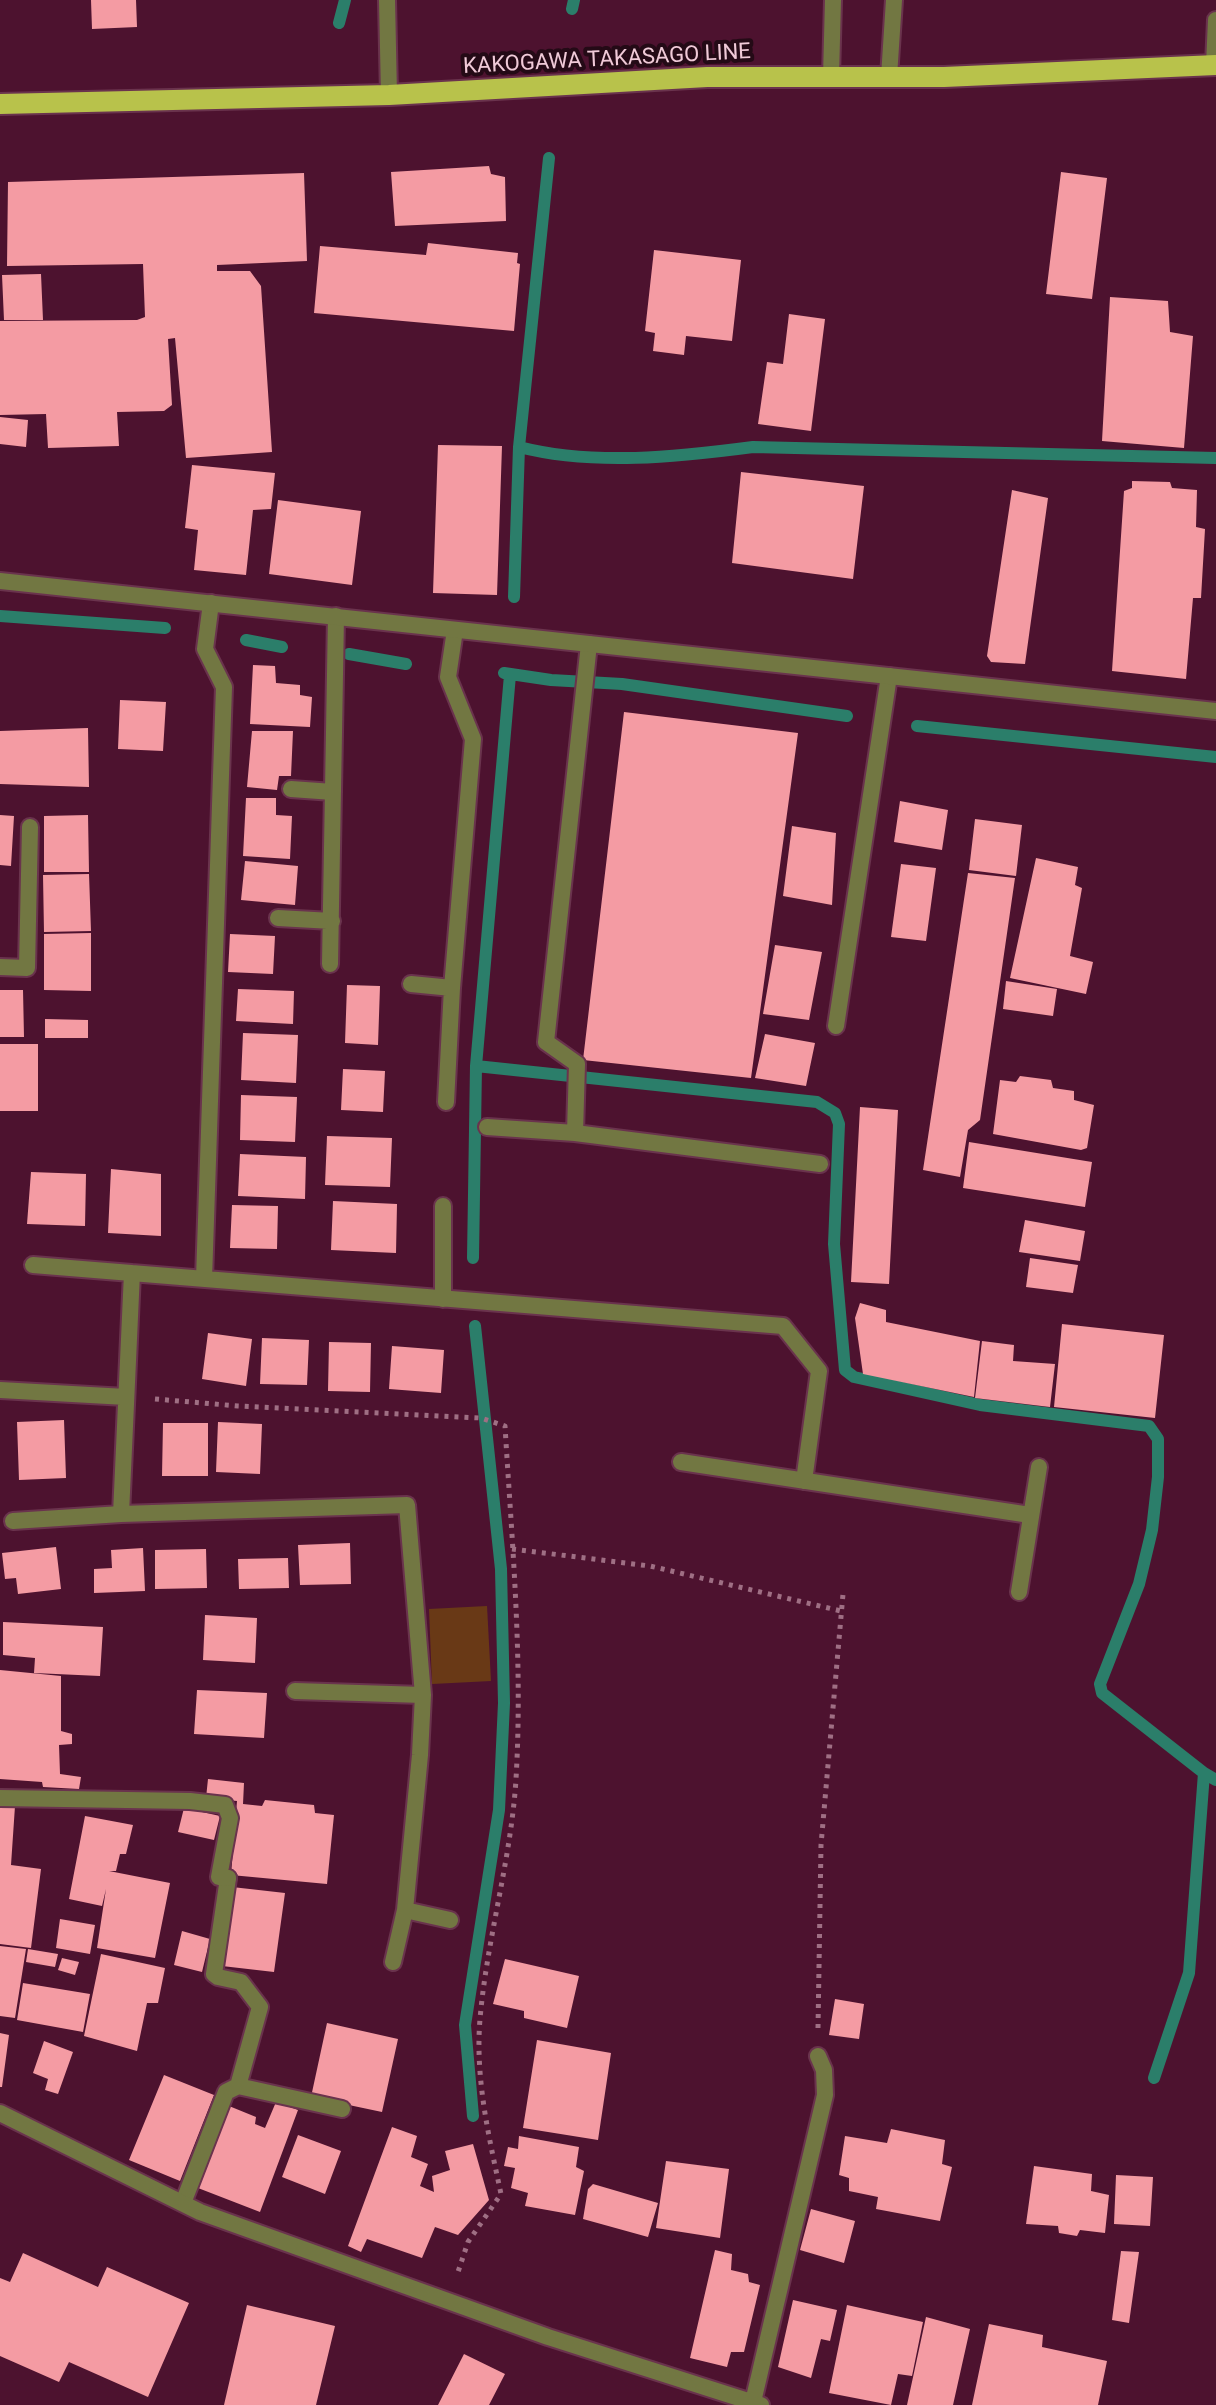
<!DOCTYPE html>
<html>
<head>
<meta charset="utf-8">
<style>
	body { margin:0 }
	canvas { display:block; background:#4d122f }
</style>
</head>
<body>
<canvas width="1216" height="2405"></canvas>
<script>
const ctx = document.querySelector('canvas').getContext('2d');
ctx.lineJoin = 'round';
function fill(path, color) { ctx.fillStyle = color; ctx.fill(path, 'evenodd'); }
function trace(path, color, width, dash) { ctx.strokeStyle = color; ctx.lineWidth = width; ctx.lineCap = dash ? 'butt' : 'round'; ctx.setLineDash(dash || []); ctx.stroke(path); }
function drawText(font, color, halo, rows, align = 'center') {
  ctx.font = font + ' Roboto,sans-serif'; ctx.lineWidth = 8; ctx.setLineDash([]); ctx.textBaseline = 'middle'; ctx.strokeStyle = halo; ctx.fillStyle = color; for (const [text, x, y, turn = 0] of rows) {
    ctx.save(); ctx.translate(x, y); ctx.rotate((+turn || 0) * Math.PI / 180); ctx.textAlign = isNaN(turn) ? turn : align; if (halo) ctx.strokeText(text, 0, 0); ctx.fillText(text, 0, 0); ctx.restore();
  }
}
const green = new Path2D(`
	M487 1606 491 1681 432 1684 429 1609Z`);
const stream = new Path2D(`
	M572 9 574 0
	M339 23 345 0
	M519 447C594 466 677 457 753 447L1216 458
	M514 597 519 447 549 158
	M0 616 165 628
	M246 640 282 647
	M349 654 406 664
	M504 673 551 680 622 684 847 716
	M917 726 1216 757
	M476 1066 817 1102 835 1113 839 1124 834 1244 845 1370 854 1377 980 1405 1149 1426 1158 1439V1477L1152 1530 1139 1584 1100 1684 1102 1693 1204 1773
	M473 1258 476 1066 510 675
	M1154 2078 1189 1973 1204 1773 1216 1780
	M473 2116 465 2025 499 1810 504 1703 501 1569 475 1326`);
const building = new Path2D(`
	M91 0H136L137 27 92 29Z
	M489 166 491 174 505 177 506 221 395 226 391 172Z
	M1061 172 1107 178 1092 299 1046 294Z
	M304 173 307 261 217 265V271H250L261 286 272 452 186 458 175 338 168 339 172 405 164 411 117 412 119 446 48 448 46 414 0 415V321L137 320 145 317 143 264 7 266 8 182Z
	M428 243 518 253 517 263 520 264 514 331 314 313 320 246 426 255Z
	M654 250 741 260 732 341 686 336 684 355 653 351 655 333 645 331Z
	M41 274 43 320H4L2 275Z
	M1110 297 1168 301 1170 332 1193 336 1184 448 1102 441Z
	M789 314 825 319 811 431 758 424 767 362 783 364Z
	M0 417 28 420 26 447 0 444Z
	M438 445 502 446 497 595 433 593Z
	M192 465 275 473 271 509 253 510 246 575 194 570 198 530 185 528Z
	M741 472 864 486 853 579 732 563Z
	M1132 481 1170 482 1172 488 1197 490 1196 527 1205 529 1201 598H1193L1186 679 1112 671 1124 491 1132 488Z
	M1012 490 1048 498 1025 664 991 662 987 656Z
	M278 500 361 511 352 585 269 574Z
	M253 665 275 666 276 683 300 685V695L312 697 310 727 250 724Z
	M120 700 166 702 163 751 118 749Z
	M624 712 798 733 751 1078 583 1060Z
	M88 728 89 787 0 784V731Z
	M252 731H293L291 776H279L277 790 247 787Z
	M246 798H276V815L292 816 290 859 243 856Z
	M900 801 948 810 942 850 894 842Z
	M0 815 14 816 11 866 0 865Z
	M88 815 89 872H44V816Z
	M975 819 1022 825 1016 876 969 870Z
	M792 826 836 833 832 905 783 896Z
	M1036 858 1078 867 1075 885 1082 888 1070 956 1093 962 1086 994 1010 978Z
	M245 861 298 866 295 905 241 900Z
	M901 864 936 868 926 941 891 937Z
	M968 873 1015 878 980 1120 968 1130 960 1177 923 1170Z
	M89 874 91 931 44 932 43 875Z
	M91 933V991L44 990V934Z
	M230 934 275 936 273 974 228 972Z
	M775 945 822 952 809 1020 763 1014Z
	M1006 981 1057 989 1053 1016 1003 1009Z
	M347 985 380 986 378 1045 345 1043Z
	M238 989 294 991 293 1024 236 1021Z
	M0 990H23L24 1037H0Z
	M45 1019 88 1020V1038H45Z
	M243 1033 298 1035 296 1083 241 1080Z
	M765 1034 815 1043 806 1086 755 1078Z
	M0 1044H38V1111H0Z
	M343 1069 385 1071 383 1112 341 1110Z
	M1020 1076 1051 1080 1053 1088 1074 1091V1100L1094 1105 1087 1148 1081 1150 993 1134 1000 1080 1016 1082Z
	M241 1095 297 1097 295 1142 240 1140Z
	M860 1107 898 1110 889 1284 851 1282Z
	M327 1136 392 1138 390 1187 325 1185Z
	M969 1142 1092 1162 1085 1207 963 1188Z
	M240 1154 306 1157 305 1199 238 1196Z
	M111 1169 161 1174V1236L108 1233Z
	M31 1172 86 1174 85 1226 27 1224Z
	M333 1201 397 1204 396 1253 331 1250Z
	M232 1205 278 1206 277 1249 230 1248Z
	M1025 1220 1085 1231 1080 1261 1019 1252Z
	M1030 1258 1078 1265 1073 1293 1026 1287Z
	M860 1303 886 1310V1322L980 1341 974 1397 863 1374 855 1318Z
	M1062 1324 1164 1335 1155 1418 1054 1407Z
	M208 1333 252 1339 246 1386 202 1379Z
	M262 1338 309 1340 307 1385 260 1384Z
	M982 1341 1014 1345 1013 1361 1055 1364 1050 1407 975 1398Z
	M329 1342 371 1343 370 1392 328 1391Z
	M392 1346 444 1350 441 1393 389 1389Z
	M64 1420 66 1478 19 1480 17 1422Z
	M218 1422 262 1424 260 1474 216 1472Z
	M163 1423H208V1476H162Z
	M350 1543 351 1584 300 1585 298 1545Z
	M56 1547 61 1589 18 1594 16 1578 5 1579 2 1553Z
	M143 1548 145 1591 94 1593V1569L112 1568 111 1550Z
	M206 1549 207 1588 155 1589V1550Z
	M288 1558 289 1588 239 1589 238 1559Z
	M205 1615 257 1618 255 1663 203 1660Z
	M3 1622 103 1627 100 1676 34 1673 35 1658 3 1655Z
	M0 1670 61 1676V1731L72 1734V1744L59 1745 60 1774 81 1777 79 1789 43 1787 42 1782 0 1779Z
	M197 1690 267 1693 264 1738 194 1734Z
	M208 1779 244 1783 243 1804 262 1806 265 1800 314 1805 315 1813 334 1815 327 1884 231 1875 237 1801 206 1798Z
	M0 1805 15 1806 11 1865 41 1869 31 1948 0 1944Z
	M184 1808 220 1816 214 1840 178 1832Z
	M85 1816 133 1825 126 1854H120L116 1871H109L170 1883 155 1958 97 1948 106 1889 102 1906 69 1899Z
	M232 1887 285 1893 274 1972 222 1966Z
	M60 1919 95 1925 90 1954 56 1948Z
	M182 1931 210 1939 202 1972 174 1965Z
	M0 1946 26 1949 15 2018 0 2016Z
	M28 1949 58 1954 55 1967 26 1962Z
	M101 1954 165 1968 158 2003H147L137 2051 84 2036Z
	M62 1958 79 1962 75 1975 58 1970Z
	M505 1959 579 1976 567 2028 524 2018V2011L493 2004Z
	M23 1983 90 1994 83 2032 17 2020Z
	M835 1999 864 2004 859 2039 829 2035Z
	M327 2023 398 2039 382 2112 311 2097Z
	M0 2033 9 2035 2 2087H0Z
	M537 2040 611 2053 598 2140 523 2128Z
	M44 2041 73 2052 58 2094 45 2090 48 2079 33 2073Z
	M164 2075 214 2095 180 2181 129 2160Z
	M276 2102 298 2110 260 2212 198 2188 229 2106 256 2117 255 2124 265 2128Z
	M392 2127 417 2136 411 2157 428 2164 420 2186 434 2192 432 2176 450 2170 445 2151 473 2144 489 2200 458 2235 435 2227 422 2258 367 2239 361 2252 348 2246Z
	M891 2129 945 2140 942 2164 952 2167 940 2221 876 2209 878 2197 849 2191V2178L839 2175 845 2136 887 2143Z
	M298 2135 341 2151 325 2194 282 2177Z
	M519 2136 579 2147 576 2167 584 2171 575 2215 525 2206 528 2193 511 2188 515 2168 504 2166 508 2147 518 2149Z
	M666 2161 729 2169 720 2238 656 2228Z
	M1034 2166 1092 2174 1091 2191 1109 2195 1105 2233 1080 2230 1077 2236 1059 2233 1058 2226 1026 2224Z
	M1116 2175 1153 2177 1150 2226 1114 2224Z
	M593 2184 658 2203 648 2237 583 2219 588 2189Z
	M811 2209 855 2221 844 2263 800 2250Z
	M715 2250 732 2254 731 2270 748 2274 749 2282 760 2285 744 2352H731L727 2367 690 2358Z
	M1121 2251 1139 2252 1129 2323 1112 2320Z
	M23 2253 98 2287 107 2267 189 2303 148 2397 69 2362 59 2382 0 2356V2278L10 2282Z
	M793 2300 837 2310 830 2341 821 2339 811 2378 778 2367Z
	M247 2305 335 2326 316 2405H224Z
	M847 2305 923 2322 912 2376 898 2374 891 2405 829 2393Z
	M926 2317 970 2329 953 2405H907Z
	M989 2324 1043 2335 1042 2347 1107 2361 1098 2405H972Z
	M464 2354 505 2374 489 2405H438Z`);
const path = new Path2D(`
	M155 1399 238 1406 481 1418 505 1426C512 1543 523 1661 516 1779 511 1860 487 1938 480 2019 475 2079 489 2137 501 2194L468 2242 457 2275
	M512 1549 650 1566 841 1611
	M818 2028 821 1845 843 1594`);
const service = new Path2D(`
	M831 77 833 0
	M889 77 894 0
	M487 1127 575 1133 820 1164
	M575 1133 577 1064 546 1042 589 644
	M238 2086 342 2109
	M183 2203 226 2092 238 2086 260 2007 241 1982 218 1977 214 1974 228 1878`);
const minor = new Path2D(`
	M387 0 389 95
	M1214 65 1216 20
	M291 789 333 792
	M278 918 332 921
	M330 964 336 616
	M0 967 27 968 30 827
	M411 984 452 988
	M836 1026 889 676
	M446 1102 452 988 473 739 448 677 455 630
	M33 1265 783 1326 819 1371 804 1481
	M204 1279 224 687 205 649 211 603
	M443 1299V1206
	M0 1390 126 1397
	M681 1462 1030 1515
	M121 1514 132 1273
	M13 1521 121 1514 407 1505 423 1695 420 1755 405 1910 393 1962
	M1019 1592 1039 1467
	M295 1691 423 1695
	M0 1798 190 1801 225 1805 230 1818 219 1877 228 1878
	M405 1910 450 1920
	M0 2113 200 2212 548 2337 761 2405
	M753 2402 825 2095 824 2070 818 2056`);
const tertiary = new Path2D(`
	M0 581 1216 711`);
const primary = new Path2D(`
	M0 104 389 95 707 77H944L1216 65`);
const streetNames = [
	["KAKOGAWA TAKASAGO LINE",607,60,-3]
];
fill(green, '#693916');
trace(stream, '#2b7e6a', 12);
fill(building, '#f49ba3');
trace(service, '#6a334d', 20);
trace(minor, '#6a334d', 20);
trace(tertiary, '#6a334d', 20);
trace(primary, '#6a334d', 24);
trace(path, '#9f6f84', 5, [4, 6]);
trace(service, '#727742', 16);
trace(minor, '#727742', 16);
trace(tertiary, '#727742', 16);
trace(primary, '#b8c24b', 20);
drawText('22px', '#f0cad8', '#240a16', streetNames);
</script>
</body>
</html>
